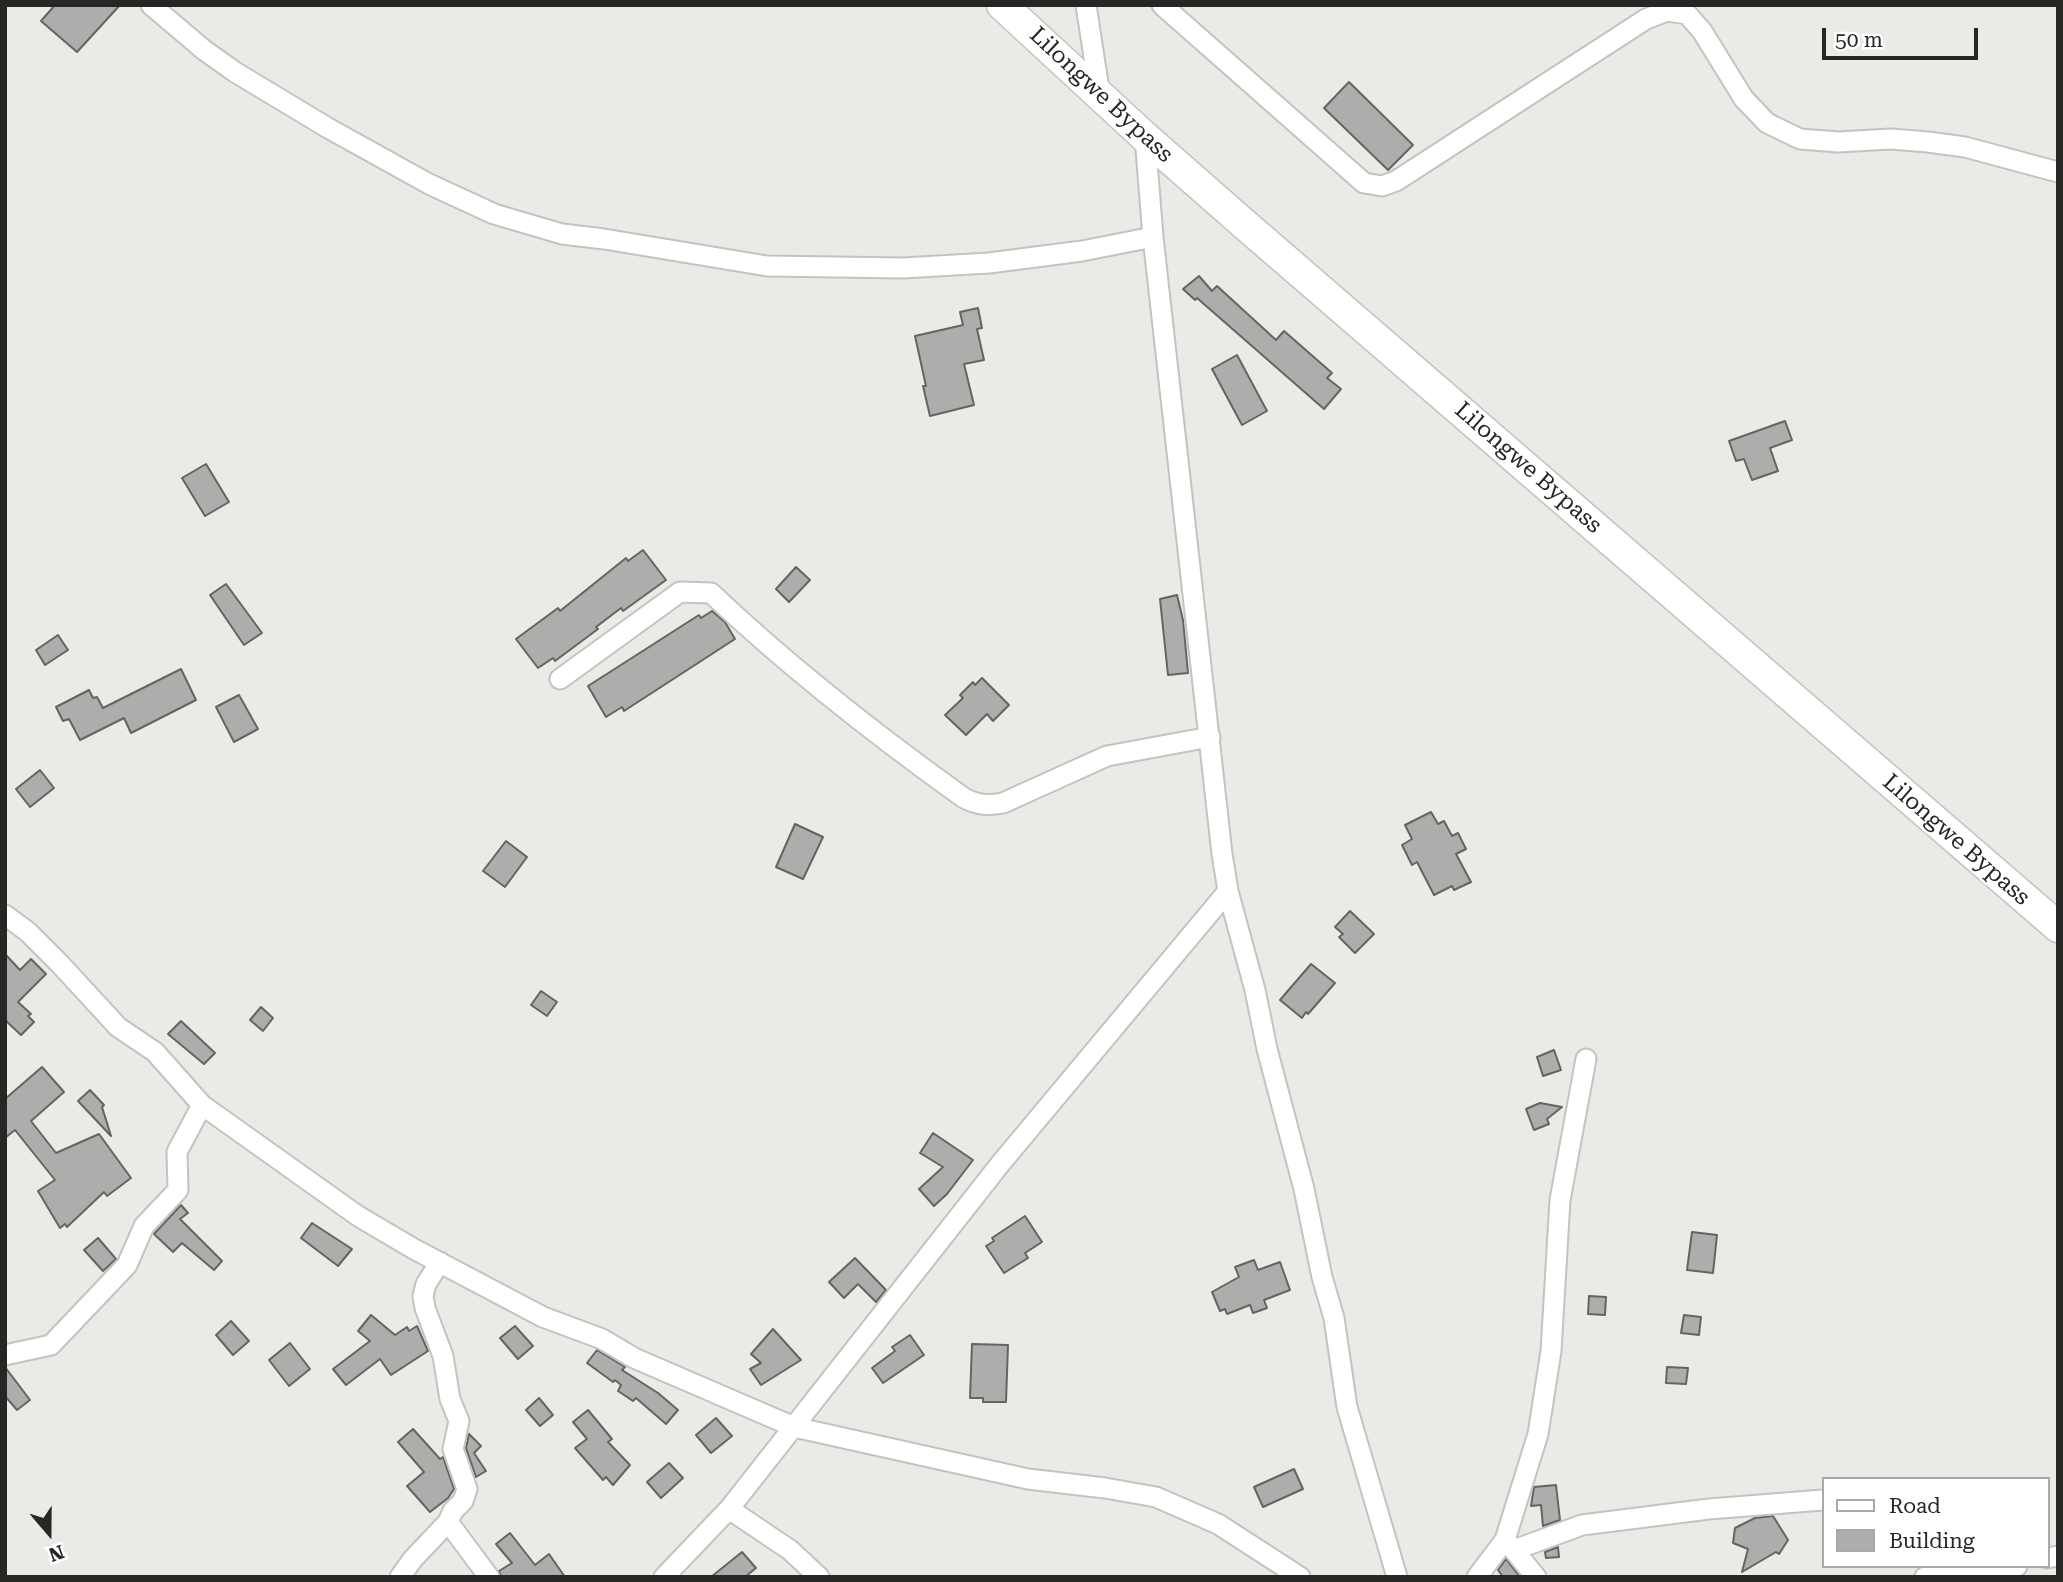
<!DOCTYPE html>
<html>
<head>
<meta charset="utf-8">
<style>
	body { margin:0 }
	#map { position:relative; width:2063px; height:1582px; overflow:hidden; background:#e8ebe6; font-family:"Roboto Serif",serif }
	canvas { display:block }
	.frame { position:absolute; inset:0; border:7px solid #262725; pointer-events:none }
	.legend { position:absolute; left:1822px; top:1477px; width:228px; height:91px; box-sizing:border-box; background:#fff; border:2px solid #a8a9a8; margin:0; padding:9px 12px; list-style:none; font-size:21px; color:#262725 }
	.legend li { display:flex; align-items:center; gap:14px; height:35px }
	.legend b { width:35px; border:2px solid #a8a9a8 }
	.north { position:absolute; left:14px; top:1498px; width:70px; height:70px; -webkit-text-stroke:5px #fff; paint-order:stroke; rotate:160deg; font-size:19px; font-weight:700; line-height:28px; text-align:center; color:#262725 }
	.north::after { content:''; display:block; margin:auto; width:24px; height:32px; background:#262725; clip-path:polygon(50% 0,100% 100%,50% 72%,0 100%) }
	.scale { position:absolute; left:1822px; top:28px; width:156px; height:32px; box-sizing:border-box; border:4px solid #262725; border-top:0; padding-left:9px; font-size:21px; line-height:24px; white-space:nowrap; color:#262725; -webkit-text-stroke:5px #fff; paint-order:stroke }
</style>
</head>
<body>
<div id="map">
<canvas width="2063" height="1582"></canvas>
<div class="frame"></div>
<ul class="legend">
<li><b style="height:9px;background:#fff"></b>Road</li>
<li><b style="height:19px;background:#abaeaa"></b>Building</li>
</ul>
<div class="north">N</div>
<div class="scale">50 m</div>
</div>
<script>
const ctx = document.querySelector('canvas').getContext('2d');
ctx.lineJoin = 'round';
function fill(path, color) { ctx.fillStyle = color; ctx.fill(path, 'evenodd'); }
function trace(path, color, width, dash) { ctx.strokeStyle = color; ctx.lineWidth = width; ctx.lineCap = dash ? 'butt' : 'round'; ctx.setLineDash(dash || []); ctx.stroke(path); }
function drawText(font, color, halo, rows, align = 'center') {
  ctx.font = font + ' "Roboto Serif",serif'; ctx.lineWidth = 5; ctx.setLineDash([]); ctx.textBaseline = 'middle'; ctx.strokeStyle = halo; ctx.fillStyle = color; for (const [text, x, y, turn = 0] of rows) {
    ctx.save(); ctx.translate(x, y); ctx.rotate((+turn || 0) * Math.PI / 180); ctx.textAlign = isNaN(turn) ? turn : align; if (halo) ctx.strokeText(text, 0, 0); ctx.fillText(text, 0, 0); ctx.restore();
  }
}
const building = new Path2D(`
	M55 5H120L77 52 41 21Z
	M1349 82 1413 145 1388 170 1324 108Z
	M1199 276 1212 291 1217 286 1276 340 1284 331 1332 373 1327 378 1341 389 1324 409 1197 298 1195 300 1183 289Z
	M978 308 982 328 977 329 984 360 964 364 974 405 930 416 923 386H926L915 336 963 325 960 312Z
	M1237 355 1267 411 1242 425 1212 369Z
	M1785 421 1792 440 1770 448 1778 471 1752 480 1744 459 1736 461 1729 441Z
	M206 464 229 502 205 516 182 478Z
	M643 550 666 580 623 611 621 608 596 627 598 629 555 661 553 658 538 668 516 639 558 608 560 611 626 558 628 561Z
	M796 567 810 580 789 602 776 589Z
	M226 584 262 633 244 645 210 595Z
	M1177 595 1183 620 1188 673 1168 675 1160 599Z
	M712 611 725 622 735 639 624 711 622 707 606 717 588 686 699 615 701 618Z
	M58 635 68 650 45 665 36 650Z
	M181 669 196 700 131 733 124 718 80 740 69 719 63 721 56 707 89 690 93 698 97 697 103 708Z
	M982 678 1009 705 993 721 987 714 966 735 945 715 963 698 960 695 973 682 975 685Z
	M239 695 258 729 234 742 216 707Z
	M40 770 54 788 30 807 16 789Z
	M1431 812 1438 824 1444 821 1452 836 1458 833 1466 849 1456 854 1471 882 1454 890 1452 886 1434 895 1417 862 1412 865 1402 845 1412 839 1405 825Z
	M795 824 823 837 803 879 776 867Z
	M506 841 527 857 505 887 483 871Z
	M1350 911 1374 934 1355 953 1339 937 1343 934 1335 927Z
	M5 954 20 970 31 959 46 974 18 1002 31 1014 28 1016 34 1022 21 1035 5 1020Z
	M1311 964 1335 983 1308 1014 1306 1012 1302 1018 1280 1000Z
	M541 991 557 1002 547 1016 531 1005Z
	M261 1007 273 1018 263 1031 250 1020Z
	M181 1021 215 1053 204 1064 168 1034Z
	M1554 1050 1561 1070 1543 1076 1537 1057Z
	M42 1067 64 1092 31 1121 56 1153 99 1134 131 1178 107 1196 104 1192 67 1227 65 1224 60 1228 38 1191 55 1180 15 1130 5 1138V1099Z
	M90 1090 104 1105 102 1107 111 1136 78 1101Z
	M1540 1103 1562 1107 1547 1119 1549 1124 1534 1130 1526 1109Z
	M933 1133 973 1160 947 1194 934 1206 919 1189 943 1167 920 1153Z
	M181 1205 188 1213 180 1219 222 1261 214 1270 182 1243 173 1252 154 1234Z
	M1025 1216 1042 1242 1025 1253 1028 1258 1004 1273 986 1246 994 1241 992 1238Z
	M312 1223 352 1249 338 1266 301 1238Z
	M1692 1232 1717 1235 1713 1273 1687 1270Z
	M98 1238 116 1259 103 1271 84 1250Z
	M855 1258 886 1290 876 1302 858 1284 844 1298 829 1282Z
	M1254 1260 1258 1270 1280 1262 1290 1290 1264 1300 1267 1308 1253 1313 1250 1305 1227 1314 1225 1309 1220 1311 1212 1292 1239 1277 1235 1267Z
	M1589 1296 1606 1297 1605 1315 1588 1314Z
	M371 1315 395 1335 407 1327 409 1331 417 1326 428 1351 391 1375 380 1359 346 1385 333 1369 370 1341 358 1331Z
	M1684 1315 1701 1317 1699 1335 1681 1333Z
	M231 1321 249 1341 233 1355 216 1335Z
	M515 1326 533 1346 518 1359 500 1338Z
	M773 1329 801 1360 761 1385 750 1369 761 1363 751 1354Z
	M910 1335 924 1355 883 1383 872 1368 895 1351 892 1347Z
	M290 1343 310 1369 289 1386 269 1360Z
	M972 1344 1008 1345 1006 1402H983V1398H970Z
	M597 1350 625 1367 622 1370 658 1393 678 1410 666 1424 636 1398 633 1401 618 1391 621 1385 615 1380 613 1382 587 1363Z
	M5 1367 30 1400 17 1410 5 1396Z
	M1667 1367 1688 1368 1686 1384 1666 1383Z
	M539 1398 553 1415 540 1426 526 1410Z
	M588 1410 612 1439 608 1442 630 1465 613 1485 606 1477 603 1480 575 1448 587 1439 573 1422Z
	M716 1418 732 1436 711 1453 696 1435Z
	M413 1429 440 1459 443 1457 454 1489 448 1498 430 1512 407 1486 424 1472 398 1442Z
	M469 1434 481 1446 474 1453 486 1471 476 1477 466 1448Z
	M669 1463 683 1478 661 1498 647 1482Z
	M1294 1469 1303 1489 1263 1507 1254 1487Z
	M1556 1485 1560 1520 1543 1526 1541 1505 1531 1506 1534 1487Z
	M1773 1516 1788 1540 1779 1554 1776 1552 1742 1572 1748 1549 1733 1543 1735 1528 1755 1518Z
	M510 1533 535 1565 549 1554 565 1577H501L499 1571 512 1563 496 1544Z
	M1558 1547 1559 1557 1546 1558 1545 1552Z
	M742 1552 756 1568 745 1577H711Z
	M1506 1559 1520 1577H1503L1498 1570Z`);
const street = new Path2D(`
	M151 5 204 50 235 72 328 128 429 184 494 214 562 234 604 239 767 266 903 268 989 263 1082 251 1153 237
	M1086 5 1100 96
	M1162 5 1364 183 1382 186 1396 181 1646 19 1667 11 1687 14 1702 31 1744 99 1767 123 1800 139 1838 142 1891 139 1928 142 1965 147 2058 172
	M1145 137 1153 237 1222 854 1228 891 1255 990 1267 1049 1304 1189 1322 1277 1334 1318 1347 1407 1397 1577
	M560 679 680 592 711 593C790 668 876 735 964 798 978 805 988 806 1003 803L1107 756 1210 737
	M5 915 28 932 60 964 118 1027 155 1052 202 1105 358 1216 414 1249 543 1317 602 1339 634 1358 794 1427 1028 1479 1105 1488 1156 1497 1218 1524 1300 1577
	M440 1262 426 1284 423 1296 425 1308 443 1356 450 1399 459 1421 453 1449 467 1489 463 1501 453 1511 448 1522 489 1577
	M5 1355 51 1345 127 1265 144 1226 178 1190 177 1152 202 1105
	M729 1509 790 1550 819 1577
	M1508 1543 1536 1577
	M1514 1550 1582 1525 1709 1509 1823 1500
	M2047 1558 2058 1556
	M1946 1566C1972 1580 1989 1573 2017 1566
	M400 1577 413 1559 448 1522
	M664 1577 729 1509 1001 1163 1228 891
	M1477 1577 1505 1540 1538 1434 1551 1351 1560 1200 1586 1059
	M1925 1577 1946 1567`);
const primary = new Path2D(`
	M1002 5 1145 137 1243 223 2058 927`);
const streetNames = [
	["Lilongwe Bypass",1101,95,43],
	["Lilongwe Bypass",1528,468,41],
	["Lilongwe Bypass",1956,840,41]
];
fill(building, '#abaeaa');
trace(building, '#626561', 2);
trace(street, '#c1c4bf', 23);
trace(primary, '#c1c4bf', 33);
trace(street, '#fff', 19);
trace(primary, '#fff', 30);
drawText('23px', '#262725', '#fff', streetNames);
</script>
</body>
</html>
